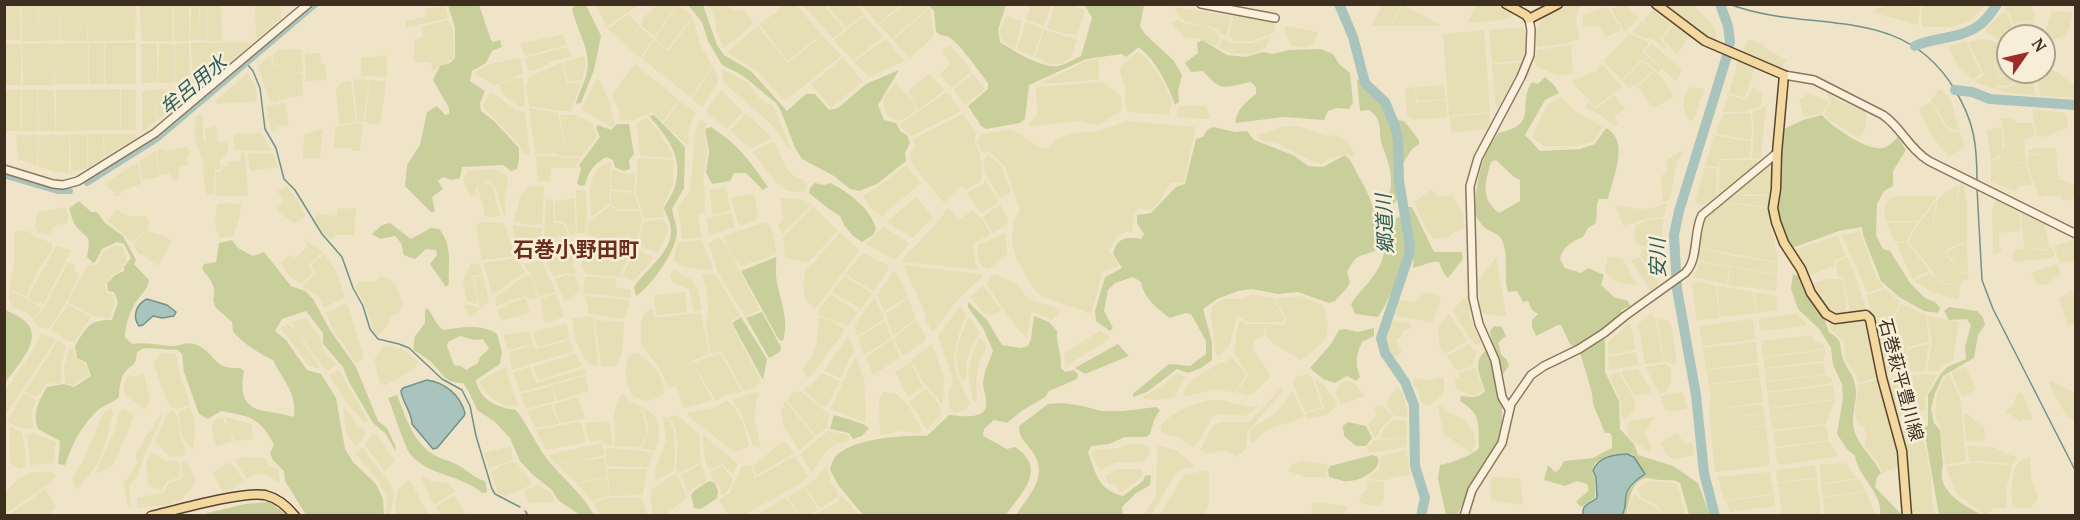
<!DOCTYPE html>
<html>
<head>
<meta charset="utf-8">
<style>
	body { margin:0 }
	#map { position:relative; width:2080px; height:520px; overflow:hidden; background:#f0e4c8; font-family:"PT Serif",serif }
	canvas { display:block }
	.frame { position:absolute; inset:0; border:6px solid #3d2e20; pointer-events:none }
	.north { position:absolute; left:1996px; top:24px; width:60px; height:60px; box-sizing:border-box; background:#f7eed8; border:2px solid #ada18e; border-radius:50%; rotate:56deg; font-size:16px; font-weight:700; line-height:24px; text-align:center; color:#3d2e20 }
	.north::after { content:''; display:block; margin:auto; width:21px; height:27px; background:#9e2a2b; clip-path:polygon(50% 0,100% 100%,50% 72%,0 100%) }
</style>
</head>
<body>
<div id="map">
<canvas width="2080" height="520"></canvas>
<div class="frame"></div>
<div class="north">N</div>
</div>
<script>
const ctx = document.querySelector('canvas').getContext('2d');
ctx.lineJoin = 'round';
function fill(path, color) { ctx.fillStyle = color; ctx.fill(path, 'evenodd'); }
function trace(path, color, width, dash) { ctx.strokeStyle = color; ctx.lineWidth = width; ctx.lineCap = dash ? 'butt' : 'round'; ctx.setLineDash(dash || []); ctx.stroke(path); }
function drawText(font, color, halo, rows, align = 'center') {
  ctx.font = font + ' "PT Serif","Noto Sans JP",serif'; ctx.lineWidth = 5; ctx.setLineDash([]); ctx.textBaseline = 'middle'; ctx.strokeStyle = halo; ctx.fillStyle = color; for (const [text, x, y, turn = 0] of rows) {
    ctx.save(); ctx.translate(x, y); ctx.rotate((+turn || 0) * Math.PI / 180); ctx.textAlign = isNaN(turn) ? turn : align; if (halo) ctx.strokeText(text, 0, 0); ctx.fillText(text, 0, 0); ctx.restore();
  }
}
const farmland = new Path2D(`
	M784 4 797 6 821 34 788 61 759 24 776 13Z
	M1568 4 1580 5 1576 17 1579 39 1564 44 1537 47 1535 35 1541 20Z
	M6 5H20L21 40H7L5 38Z
	M22 5H38V41H22Z
	M39 5H136L135 40 88 41 87 20V41L61 40 60 5V40L38 41Z
	M140 5H173V41H141Z
	M174 5H189V41H174Z
	M191 5H199L200 33V5H206V40H190Z
	M207 5H221L222 41H207Z
	M255 5H281V18L256 40Z
	M597 5V4L639 5 606 27Z
	M657 5H677L654 37 641 25 643 18Z
	M678 5 689 13 692 17 667 49 655 38Z
	M709 5H726L735 11 744 10 754 24 724 48 715 28 716 21Z
	M803 5H824L844 29 833 38Z
	M827 5H856L864 14 846 28Z
	M862 5H900L878 24Z
	M903 5H925L928 8 892 39 879 25Z
	M1031 5H1051L1044 26 1026 20Z
	M1055 5H1072L1085 10 1077 35 1065 34 1047 28Z
	M1383 5H1401L1390 26H1371Z
	M1402 5 1439 24V26H1391Z
	M1476 5H1495L1511 13V19L1467 23Z
	M1625 5 1639 18 1625 32 1611 9Z
	M1662 5H1693L1714 27 1717 43Z
	M1931 5V4L1985 5 1969 22 1951 27H1922V7Z
	M2008 5H2031L2035 16 2033 20 2013 23 2010 14 2004 11Z
	M445 6 448 18 406 28V21L427 16 425 9Z
	M1887 6 1920 7 1918 25 1875 13 1873 10Z
	M1174 7 1231 16 1226 37 1214 28 1184 21 1178 15Z
	M1607 7 1620 27V31L1607 37 1598 26 1583 27V15Z
	M929 9 931 12 934 36 910 58 893 40Z
	M1653 10 1672 24 1661 38 1658 36 1667 47 1664 49 1654 40 1636 35 1632 31 1643 20 1650 28 1644 19Z
	M2052 11 2071 12 2072 16 2069 29 2065 35 2050 41 2045 33Z
	M2003 12 2008 16 2012 26 2032 21 2034 23 2021 35 2008 36 2007 41 1988 34 1986 29Z
	M628 14 640 26 625 46 608 29Z
	M864 16 883 36 853 61 834 40Z
	M1006 16 1022 21 1015 49 1002 41 999 32Z
	M1233 16 1274 23 1276 27 1273 33 1252 41H1237L1229 37Z
	M693 18 701 47 712 65 691 98 674 84 681 73 673 83 642 59 654 40 668 51Z
	M1178 19 1185 24 1200 25 1214 30 1221 39 1215 46 1198 38H1186L1171 23Z
	M448 20 453 29 454 58 433 71 430 62H414V39L423 37 421 27Z
	M1026 22 1043 29 1033 56 1017 50Z
	M1673 25 1690 36 1677 55 1663 39Z
	M758 26 788 63 822 35 841 56 785 101 757 71 727 52Z
	M1286 26 1318 32 1314 43 1305 47 1291 46 1284 29Z
	M640 27 653 39 640 58 626 46Z
	M1521 27 1526 31 1527 45 1524 60 1492 63 1489 30Z
	M1044 30 1077 39 1071 58 1061 64H1051L1035 57Z
	M1484 30 1490 112 1449 116 1443 34Z
	M563 34 567 45 525 56 520 44Z
	M1629 34 1649 42 1642 51 1661 68 1659 72 1642 59 1622 80 1603 61Z
	M1270 37 1266 48 1251 54 1230 53 1218 47 1223 39 1233 43H1252Z
	M886 39 904 61 869 77 854 62Z
	M1984 39 2008 46V72H2010L2000 76 1995 64 1994 65 2000 78 2014 72H2034L2031 75 2005 86 2000 85 1995 89 1975 82 1984 75 1969 42Z
	M1750 40 1763 44 1765 48 1787 60 1781 69 1743 52 1746 43Z
	M253 42 205 84 193 83 191 43Z
	M1966 42 1981 74 1973 79 1958 67 1949 46Z
	M88 43V84H55L54 58V85H23L22 44Z
	M89 43H104V84H89Z
	M105 43H136V82L133 84H105Z
	M189 43 190 83H175V44Z
	M1651 43 1682 69 1676 82 1645 51Z
	M5 44H21V85H7L5 83Z
	M141 44H157V83H143L141 82Z
	M159 44H174V83H158Z
	M950 45 972 71 952 88 939 75 951 64 942 50Z
	M1571 45 1573 73 1558 76 1536 66 1534 60 1538 50Z
	M568 47 571 57 553 61 538 69 528 71 525 58Z
	M301 49 303 72 288 74H302L303 95 280 100 278 87 279 101 270 102 258 66 271 55 273 66H284L274 65 273 54 279 50Z
	M1137 52 1146 57 1164 83 1172 101 1169 115 1128 112 1125 103V89L1120 71 1122 65Z
	M305 53H320L321 64H325L327 80 306 81Z
	M387 55V77L361 76V58Z
	M584 56 586 63 582 80 568 81 564 62Z
	M521 58 523 74 495 85 475 75V72L490 64Z
	M843 58 863 81 831 108 811 84Z
	M1098 59 1099 79 1042 84 1044 81 1071 69 1085 61Z
	M1741 60 1755 67 1745 98 1729 93 1738 62Z
	M1642 61 1653 70 1637 86 1635 84 1629 88 1623 81Z
	M562 62 567 83H581L571 111H559L529 106 526 87 529 77Z
	M1523 62 1498 108H1496L1493 81 1504 80H1493L1492 65Z
	M635 64 679 100 662 122 652 112 635 120 620 121 618 108 612 95Z
	M1602 64 1622 87 1595 107 1571 81 1595 72Z
	M713 66 718 77 717 84 703 106H700L692 99Z
	M722 69 748 83 759 98 774 107 791 149H789L773 126 723 82Z
	M2047 69 2057 72 2075 86V98L2040 96 2037 74Z
	M1654 71 1661 76 1674 97 1653 108 1638 87Z
	M248 73 256 89 257 101 217 104 215 101Z
	M929 74 945 90 918 110 908 91Z
	M973 74 985 89 965 105 953 90Z
	M2032 76 2035 95 2006 93 1996 89 2001 87 2005 88Z
	M515 78H523L525 106 520 107 501 93 499 85Z
	M360 79 369 80 363 122H358L353 80Z
	M596 79 600 80 610 104 615 126 611 127 582 109Z
	M370 80 385 81 386 84 380 125 365 122Z
	M348 81H351L356 122 339 124 336 89 341 83Z
	M1102 82 1122 97 1121 111 1100 124 1093 125 1081 121 1032 126 1028 124 1036 116 1037 111 1036 87Z
	M896 83 908 96 914 104 915 112 900 121 888 117 883 103 887 92Z
	M1444 85 1445 99 1417 101 1416 87Z
	M1415 87 1416 102 1410 103 1446 100 1447 117 1413 120 1409 117 1407 115 1405 88Z
	M1690 87 1704 89 1694 120 1690 121 1686 116 1683 105 1684 98Z
	M1753 87 1762 94 1761 106 1742 112H1723L1729 95 1746 100Z
	M120 89V130L56 131V90Z
	M121 89 136 90V130H121Z
	M167 89 168 104 169 89H176V106L157 120 156 90V121L145 130H142V91Z
	M1940 89 1945 93 1952 104 1959 130 1949 129 1931 100Z
	M8 90H21V131H6L5 91Z
	M22 90H37L38 131H22Z
	M38 90H54L55 131H39Z
	M721 90 743 112 727 129 707 113 708 108Z
	M490 91 518 111 525 112 530 153 523 154 520 145 483 107Z
	M947 92 961 111 911 136 902 128 901 123Z
	M1805 92 1829 101 1822 113 1804 118 1799 99 1805 97Z
	M1827 93 1841 102 1866 112V127L1859 138 1827 119 1824 114 1831 101 1828 98Z
	M1615 95 1625 109 1614 116 1619 124 1615 126 1602 116 1585 107 1589 102 1596 109Z
	M1561 96 1575 111 1603 127 1594 141 1577 146H1544L1532 138 1547 105Z
	M680 101 695 112 689 128 688 146 663 124Z
	M1931 102 1948 131 1960 132 1965 147 1948 157 1930 133 1919 108Z
	M285 103 289 125 277 127V131L272 132 268 118 267 106Z
	M1182 106H1206L1210 116 1208 119H1204L1177 117V108Z
	M1766 106 1761 158 1752 159 1754 130 1752 112Z
	M529 108 558 113 564 146 553 150 552 154H535Z
	M2032 109 2066 113 2068 128 2043 137 2037 136Z
	M1490 113V122L1486 129 1451 133 1450 117Z
	M1750 113 1752 130 1751 140 1717 134V129L1723 114Z
	M200 114 203 115V138L215 164 206 144 205 130 216 125 217 142 227 141 229 150 220 160V171L215 169 213 194 207 195 203 174 204 165 195 139V126L196 118Z
	M745 114 752 119 772 138 750 149 730 130Z
	M963 114 977 133 974 139 980 154 982 171 981 181 967 189 961 186 944 203 911 163 910 154 915 147 913 139Z
	M560 115H576L592 123 597 137 582 156 565 157 553 153 554 150 565 146Z
	M647 118 660 133 664 142 668 145 673 158 640 156 637 123Z
	M2001 118H2013L2016 123H2032L2035 136 2024 139 2026 163 2001 159 2026 164 2033 185 2019 186 2017 191 1991 182V162L2001 158V155L1991 160 1987 130 2002 127V152L2004 147 2019 146H2005Z
	M702 120 707 124 704 130 707 151 703 180 705 190V212L698 215 702 237 682 239 681 225 677 208 690 191 695 135 698 122Z
	M1126 121 1196 127 1184 182 1171 183 1155 207 1149 211 1141 207 1134 212 1132 233 1126 232 1117 237 1109 251 1119 266 1103 271 1091 314 1044 297 1037 293 1031 284 1017 261 1012 243 1013 223 1020 210 1005 167 990 152H982L977 142 981 134 1012 129 1039 147 1047 148 1057 139 1072 133 1097 132Z
	M357 123 363 124 360 151H352V148H334L335 127Z
	M1284 126H1299L1325 136 1337 135 1348 142 1354 154 1352 156 1347 154 1326 159 1322 164 1313 162 1279 144 1261 140 1257 135Z
	M323 129 320 158H303L304 134Z
	M262 133 271 151 234 150V134Z
	M70 134H87V168L71 173Z
	M88 134H103L104 158 88 168Z
	M104 134H135V139L105 156Z
	M16 135H38L37 166 18 159Z
	M39 135H69V173L54 172 38 166Z
	M1714 135 1751 142 1750 158 1720 159 1717 167 1705 166Z
	M774 141 786 168 792 175 807 182 805 191 795 192 786 190 777 183 752 152Z
	M187 146 191 155 187 156 188 165 178 168 179 179 173 181 170 173 160 175 157 151 162 148 165 151Z
	M2037 148H2056L2057 164H2052L2058 165V178L2055 180 2059 179 2075 185 2074 198 2065 201 2060 196H2048V191L2047 196 2039 197 2027 163 2028 156 2041 154 2049 164 2041 153 2029 155 2028 151Z
	M156 151 159 177 143 180 139 161Z
	M1681 151 1682 153 1677 162 1670 198 1668 201 1663 202 1661 176 1667 172V160Z
	M241 152 245 154 248 195 245 196H215L216 172H221L222 166H227L228 162 241 161Z
	M248 153 273 154 278 167 250 171Z
	M542 155 566 158H580L575 168H551L550 182 538 181 536 156Z
	M989 155 1001 166 1011 192 1001 199 985 174 983 160Z
	M638 158 673 160V185L663 206 664 217 644 219 636 193Z
	M1720 160H1757V163L1719 195Z
	M138 162 141 184 121 191 120 196H114L113 191 104 184Z
	M611 162 609 204 591 217 590 189 593 177 599 167Z
	M1771 162H1773V191L1770 195 1737 194 1736 190Z
	M906 165 921 183 885 213 883 217 872 210 863 196 885 182Z
	M1705 167 1717 169 1716 196 1702 206 1695 202Z
	M496 169 507 175 508 184 504 197 506 215 503 214 496 188 490 181 478 186 490 183 494 192 500 216 488 217 483 215 485 211 477 187H475L477 195 470 196 463 179 468 171Z
	M613 169 625 174 635 173 634 191 611 189V172Z
	M985 179 999 202 981 213 967 193 983 185Z
	M1960 183 1964 187 1967 204V241L1959 244 1955 225 1958 244 1944 251 1950 260 1957 266 1946 252 1967 242 1968 274 1963 271 1961 273 1968 275 1969 280H1963L1962 283 1956 285 1948 284 1936 278 1946 285H1961L1958 300 1933 292 1914 281 1930 273 1935 277 1933 271 1909 242 1915 229 1936 201 1933 221 1934 234V220L1938 198 1958 184 1956 211Z
	M537 186 544 187 542 224 527 225 514 221 521 194 528 187Z
	M287 187 296 197 306 216 294 223 282 215 276 209 284 201 277 191Z
	M726 187 731 211 713 214 709 190Z
	M1432 189 1437 197 1453 195 1457 206 1462 211 1465 228 1454 232 1450 237 1433 239 1427 230 1414 202Z
	M576 190 586 191 587 220 585 233 577 234Z
	M611 191 634 193 639 209H618L611 205Z
	M1734 193 1745 196H1770L1769 207 1723 202Z
	M754 194 758 215 755 221 739 226 731 198Z
	M1897 196H1936L1937 197 1919 221H1886L1884 210 1886 203 1891 198Z
	M916 197 933 217 913 238 887 222Z
	M574 198 576 233 570 235 565 222 555 221V201Z
	M783 198 804 200 811 205 782 234 778 225 783 219 780 199Z
	M546 199 553 200 554 223 564 224 568 236 544 239Z
	M1996 200 2019 212 2020 231 1999 233V245L2002 251 1993 254 1992 209Z
	M231 203 241 204 239 219 233 236 219 238 215 225 217 204Z
	M1722 203 1769 208V220L1761 221H1769L1775 244H1766L1775 245 1778 257 1777 262 1701 248 1700 233 1714 235 1700 232 1703 220 1706 216 1710 218 1707 215Z
	M1000 204 1008 219 1006 226 993 233 983 217Z
	M1662 204H1667L1664 217 1647 219 1623 226 1615 205 1639 209 1653 208Z
	M610 206 618 211H640L642 220 636 244 626 240 614 246 587 234 588 222Z
	M813 206 838 231 808 262 785 258 783 238Z
	M65 207 69 215 67 223 53 226 51 235 37 232 35 227 36 218 40 212Z
	M338 208 356 209 354 235H337L331 239 325 235 314 217 320 214 336 216Z
	M948 208 959 219 973 211 982 219 991 234 973 244 975 261 979 270 903 262 902 260 936 224Z
	M116 209 127 216H145L149 221 147 230 132 242 108 221Z
	M731 213 735 227 709 236 707 218Z
	M2021 213 2044 223 2049 246 2046 249 2030 248 2041 251 2046 250 2051 247 2054 255 2052 258 2013 262V253L2017 249 2029 248 2024 247Z
	M663 219 668 227V232L657 253 639 245 643 222Z
	M1663 219 1661 251 1657 250 1654 247H1646L1635 243V226L1647 220Z
	M482 222 503 223 506 227 510 242 516 256 482 260 476 224Z
	M766 222 771 227 777 254 741 266 733 258 723 236Z
	M1886 222H1917L1907 241 1895 242Z
	M513 225 542 228V237L540 240 519 242 514 240Z
	M883 227 905 240 909 244 895 260 866 244Z
	M18 231H28L35 237 52 243V249L39 269 26 296 9 289 14 262V234Z
	M147 231 165 236 172 241 158 266 143 255 139 254 133 244Z
	M1860 231 1876 277 1884 287 1867 293 1842 235Z
	M840 233 860 250 815 309 806 300 803 286 805 272Z
	M1005 233 1007 255 989 269 982 267 978 260V244L989 241Z
	M1837 236 1846 255 1834 261V266L1807 276 1794 250Z
	M719 237 726 245 760 310 745 316 727 288 718 273 708 243Z
	M585 238 616 250 617 259 577 255 575 240Z
	M2075 238V261L2060 263 2054 246 2069 242Z
	M304 239 323 252 308 265 313 273 301 284 287 274 281 262 290 255 294 258 308 247Z
	M557 240H572L573 264 576 272 574 275 567 273 554 276 546 263 542 245 543 243Z
	M701 240 713 268 709 270 690 268 681 266 674 261 675 251 679 242Z
	M1906 242 1929 270 1912 279 1896 243Z
	M623 244 633 247 620 277 586 274 579 257 618 261 619 248Z
	M115 245 122 246 127 260 121 271 114 274 105 284 107 293 112 294 115 302 110 318 93 316 68 302 88 264 93 266 98 264 103 252Z
	M56 246 71 250 44 304 33 302 28 297Z
	M636 249 653 257 648 266 633 281 622 276Z
	M1642 249H1653L1661 260 1662 273 1657 278 1640 256Z
	M1702 249 1733 256 1732 262 1734 256 1778 263 1777 274 1699 261V250Z
	M863 253 888 265 889 269 873 291 845 274Z
	M324 254 336 271 345 297 324 308 319 297 302 286 315 273 311 265Z
	M1496 257 1506 314 1503 317 1483 313 1480 310 1478 281Z
	M1607 257 1622 258 1637 285H1630L1614 281 1605 272Z
	M1639 257 1659 284 1651 291 1631 261Z
	M1847 257 1855 274 1867 313 1850 315 1844 278 1838 277 1836 262Z
	M517 258 525 272 492 295 484 263Z
	M541 260 556 292 538 297 531 272H528L524 264Z
	M68 262 75 265 74 270 79 274 71 294 49 329 38 327 33 319 43 310Z
	M1699 262 1730 267 1726 284 1693 277 1698 268Z
	M471 263 480 264 482 274 472 276 478 304 467 301 463 281Z
	M2057 264 2061 273 2046 285 2036 284 2031 273Z
	M903 265 981 274 983 276 958 299 934 331H932L926 321 923 308Z
	M1731 267 1777 275 1776 291 1728 285Z
	M674 269 692 280 697 288 702 310 695 312 693 310 689 289 673 283 670 276Z
	M894 271 899 276 908 296 884 311 877 295Z
	M702 274 716 275 740 315 730 322 761 381 755 388 743 391 723 353 717 352 711 354 706 326 708 310 706 288Z
	M994 274 1017 284 1025 295 1031 300 1059 309 1060 311 1052 320 1036 313H1031L1027 338 1016 327 986 284Z
	M526 275H531L537 298 529 300 526 296 510 300 496 307 495 298Z
	M567 275 576 277 580 289 570 300 564 301 555 279Z
	M380 276 390 279 396 285 403 304 400 311 390 318 388 324 378 336 374 331 362 298 355 287 359 282H374Z
	M483 276 489 301 471 317 468 316 464 306 467 304 480 308 474 277Z
	M844 276 872 293 861 309 833 293 834 288Z
	M585 277 616 278V287L631 290 630 298 583 293Z
	M1828 279H1843L1848 316H1835L1828 312 1811 284Z
	M1698 282 1716 286 1719 318 1698 320 1696 318 1692 285Z
	M983 285 1001 310 992 315 984 313 970 297Z
	M1718 286 1753 292 1756 313 1720 317Z
	M1885 289 1900 302 1894 316 1873 318 1867 295Z
	M2072 290 2075 301V323L2068 326 2059 299Z
	M9 291 26 298 41 307 39 313 32 318 27 313 13 307 9 300Z
	M685 292 687 312 656 315 654 295Z
	M1426 292 1441 297 1433 323 1394 315 1399 300 1413 302Z
	M1755 292 1776 296 1778 310 1757 313Z
	M556 294 564 317 545 323 540 299Z
	M1253 294 1273 298 1285 320 1282 322H1248L1237 316 1230 344 1225 351 1218 356 1215 351 1214 334 1210 317 1213 305 1225 299H1242Z
	M1468 294 1470 318 1481 343 1475 345 1452 311Z
	M831 295 858 312 848 326 819 315V308Z
	M585 296 629 300V306L623 319 589 314Z
	M1300 296 1324 306 1328 327 1326 337 1317 348 1301 360 1277 346 1265 336 1268 324 1283 325 1287 320 1275 299Z
	M875 297 884 319 857 336 854 326Z
	M526 298 530 313 501 321 497 310 510 303Z
	M908 298 916 318 893 336 886 314Z
	M347 303 364 358 356 363 333 329 326 313Z
	M68 304 91 317 74 342 67 341 51 330Z
	M1901 304 1926 315 1929 342 1907 347 1910 371 1886 375 1883 374 1873 320 1895 317Z
	M960 306 966 314 956 343 954 363 957 376 970 403 965 410 955 413 950 408 948 395 952 384 951 374 938 336Z
	M652 308 655 318 701 313 709 354 691 361 712 399 707 402 684 408 676 386 669 388 659 367 641 345V322L644 313Z
	M1449 314 1467 341 1445 354 1440 348 1438 333 1439 325Z
	M1650 314 1655 317 1663 362 1645 364 1638 324Z
	M1796 314 1807 324 1806 326 1760 331 1759 321 1760 318Z
	M1927 315 1959 322 1953 361 1946 363 1938 371H1927L1932 342Z
	M588 316 593 318 598 365H590L584 358 575 339 572 319Z
	M819 317 834 322 845 330 808 379 802 370 813 355 817 340Z
	M969 317 980 333 972 345 966 363 967 378 962 381 959 374 956 355 961 335Z
	M1865 317 1868 319 1879 377 1858 383 1855 373 1846 361 1844 341 1831 330 1829 320Z
	M306 318 318 334 325 353 336 365 328 371 322 366 291 322Z
	M1657 318 1668 321 1671 325 1677 364 1673 365 1668 362H1664Z
	M1751 319 1753 321 1755 339 1703 346 1699 326Z
	M595 320 624 322 622 354 616 366H601Z
	M916 320 926 337 925 341 903 356 894 338Z
	M1239 320 1246 324H1267L1263 336 1255 340 1252 348 1271 376 1254 393 1248 395 1237 392 1248 375 1234 353Z
	M1392 320 1410 323 1412 327 1403 331 1402 336 1396 340 1402 352 1397 357 1392 355 1386 346 1384 337 1387 325Z
	M885 321 891 338 864 355 858 338Z
	M1630 323 1636 350 1608 355V342Z
	M288 324 297 331 320 368H315L307 364 288 337 281 330 282 327Z
	M565 324 567 325 569 338 538 347 533 332Z
	M529 331 533 344 508 350 503 335Z
	M1100 331 1111 338 1066 366 1064 353Z
	M40 334 56 339 5 416V391L36 346Z
	M1811 335 1815 341 1824 345 1825 349 1763 357 1761 341Z
	M848 336 854 350 841 378 824 371Z
	M980 337 986 345V349L980 361 976 380 977 402 973 400 968 373 972 354Z
	M892 339 900 358 873 375 866 357Z
	M58 340 66 347 61 366 62 381 59 384 47 383 37 397 25 392Z
	M570 340 574 351 512 370 509 352 533 345 535 350Z
	M1756 342 1758 363 1706 369 1703 348Z
	M932 344 944 376 943 402 941 404 937 397 925 385 911 360Z
	M1468 344 1476 351 1473 366 1457 371 1447 356Z
	M1929 344 1925 371 1911 372 1908 349Z
	M383 345 402 349 419 362 411 371 384 386 380 383 374 360Z
	M73 347 76 359 85 363 89 375 73 385 65 383 64 367 69 349Z
	M1825 350 1824 361 1765 368 1763 358Z
	M1636 352 1639 365 1609 370 1608 357Z
	M162 353 176 354 179 373 190 404 178 409 171 407 166 399 153 362Z
	M632 353H638L648 361 659 374 663 385 664 392 661 396 647 402 635 397 630 392 626 379V367L628 357Z
	M575 354 582 366 539 380 533 367Z
	M717 354 721 355 742 392 725 395 716 401 693 363Z
	M1231 356 1246 374 1235 393 1215 389 1187 396 1183 395 1187 385 1192 380 1219 363 1225 362Z
	M854 359H857L864 380 866 409 865 422 830 409Z
	M911 362 923 388 908 397 895 372Z
	M1824 363 1825 374 1766 381 1765 369Z
	M1666 364 1671 368V382L1666 392 1660 394 1645 367Z
	M1758 365 1760 378 1709 384 1706 370Z
	M506 367 512 389 518 405 506 406 493 399 481 386 480 381Z
	M530 367 536 383 584 369 586 374 520 392 513 372Z
	M1966 367 1976 390 1962 397 1951 372Z
	M1475 368 1483 389 1479 394 1473 395 1457 390 1454 379 1459 377V372Z
	M1638 369 1650 388 1651 393 1635 396 1621 372Z
	M339 370 368 420 364 422 347 403 329 375Z
	M1619 372 1635 401 1634 409 1626 419 1622 418 1620 400 1609 375Z
	M822 373 840 381 826 408 817 403 803 389 812 384Z
	M1177 373 1186 377 1181 384 1175 397 1158 400 1144 399 1143 396 1159 388Z
	M144 374 150 398 148 405 144 409 126 396 123 386 128 375 136 377Z
	M1308 374 1312 378 1322 407 1305 412 1293 383 1296 377Z
	M1935 374 1937 375 1926 396 1925 410 1918 412 1912 375Z
	M1949 374 1960 399 1966 461 1945 465 1940 425 1937 422 1935 411 1937 395 1944 378Z
	M1825 375 1831 377 1833 383 1767 392 1766 382Z
	M1911 375 1917 412 1897 417 1884 379Z
	M585 376 589 391 557 401 552 385Z
	M1443 377 1445 386 1443 393 1429 406 1421 403 1418 391 1413 384 1414 379 1431 380Z
	M1315 379 1322 383 1334 399 1337 406 1326 415 1308 419 1305 414 1324 408Z
	M1760 379 1763 402 1713 410 1763 404 1764 413 1728 418 1765 414V425L1734 429 1766 426 1770 464 1768 466 1715 472 1711 433 1709 410 1711 397 1709 385Z
	M1880 379 1901 465 1883 473 1876 460 1864 445 1867 436 1863 425 1859 426 1855 414 1858 385Z
	M1347 380 1353 382 1365 396 1341 405 1335 393 1340 384Z
	M2051 380 2075 393V419H2071L2067 417 2049 384Z
	M1833 385 1835 399 1769 408 1767 393Z
	M551 386 555 401 526 409 521 394Z
	M1398 387 1403 394 1407 408V417L1394 416 1386 403 1391 394Z
	M1281 388 1283 390 1247 433 1246 449 1237 457 1228 451H1221L1206 454 1200 450 1213 426 1221 422H1249Z
	M926 389 938 403 942 413 927 430 909 401Z
	M800 391 830 415 826 428 816 436 787 400 791 393Z
	M1293 391 1304 417 1267 430 1252 444 1249 433 1257 425 1277 412Z
	M757 392 760 393 756 400 755 420 761 448 753 446 741 412 732 400Z
	M883 392 897 394 910 408 922 430 920 434 902 431 880 435 879 398Z
	M1682 392 1688 408 1671 412 1665 410 1660 396Z
	M2020 392 2023 394 2032 418 2031 420 2023 419 2020 422 2005 411 2013 405 2016 396Z
	M24 393 36 400 32 410 33 428 25 429 6 422Z
	M623 393 631 402 642 407 647 434 641 447 615 446 614 414 618 400Z
	M578 397 585 419 560 423 553 404Z
	M1210 400H1222L1250 407 1260 405 1245 416 1219 414 1212 418 1194 448 1178 437 1162 433 1160 429 1163 422 1174 414 1189 406Z
	M1835 400 1826 424 1773 430 1770 418 1809 412 1770 417 1769 409Z
	M727 401 734 407 743 424 749 446 735 453 688 416V413L713 408Z
	M785 401 815 437 799 450 784 427 781 412Z
	M551 404 559 424 535 428 527 411Z
	M1441 404 1449 412 1465 420 1474 433 1476 444 1471 453 1444 434 1439 413 1438 406Z
	M1382 405 1391 414 1392 418 1382 427 1375 439 1368 425 1376 415 1374 408Z
	M190 407 194 418 195 435 193 449 189 446 182 436 178 412Z
	M643 407 656 417 659 429V439L655 451 642 448 648 434V425Z
	M112 409 113 414 106 441 97 464 78 489 75 488 72 478 85 457 102 416 106 410Z
	M124 409 135 414 114 463 109 468 95 474 114 432 119 413Z
	M343 409H346L358 425 367 433 356 447 347 435Z
	M174 410 179 421 180 437 184 444 185 451 183 456 170 457 155 442 167 413Z
	M164 413 144 456 137 477 129 485 131 508 128 506 123 483 128 479 137 463 136 454 146 436 154 427 156 420Z
	M1967 414 1976 422 1984 426 1985 442 1966 441 1964 415Z
	M677 415 699 434 701 462 679 473 676 469 678 446 675 426 669 417Z
	M225 417 252 424 253 439 234 441Z
	M663 417H667L673 428 675 449 674 470 658 480 655 477 656 467 666 441Z
	M1655 417 1645 432V436L1653 447 1649 452 1632 440 1628 435 1627 424 1631 421Z
	M222 418 229 428 232 442 216 446 211 426 216 419Z
	M1395 419 1407 421 1406 439 1380 438 1384 428Z
	M609 421 613 445H605L602 440 589 442 585 423Z
	M581 422 586 442 546 450 536 430Z
	M1826 425 1829 440 1776 447 1773 432Z
	M10 426 22 433 26 453 25 467 20 469 10 463Z
	M1921 427 1931 477 1932 502 1935 515H1909L1907 459 1901 431Z
	M828 431 849 435V441L837 444 828 450 812 472 800 454Z
	M32 433 56 442 53 463 30 465 27 435Z
	M1677 433 1685 444 1692 442 1694 455 1673 460 1667 455 1660 443Z
	M702 434 738 464 733 475 723 464 709 469 705 460Z
	M371 435H377L395 461 385 472 365 445Z
	M1394 439 1407 440 1406 447 1369 453 1367 447 1375 440Z
	M1829 441 1839 456 1780 465 1777 463 1775 449Z
	M781 442H786L794 453 755 476 754 466Z
	M601 443 603 446 604 455 578 461 604 458 607 477 576 483 558 465 573 461 556 464 548 455Z
	M1131 443 1149 446 1150 453 1142 462H1116L1100 471 1092 455 1093 450 1118 448Z
	M1157 445 1176 450 1195 466 1182 469 1175 475 1151 515H1144L1156 497Z
	M511 446 513 460 489 468 484 453Z
	M1967 446 1994 447 2006 454 2018 457 2013 464 1983 461 1969 462Z
	M362 447 390 484 394 494 390 515H386L387 497 378 480 355 454Z
	M613 448 653 452 649 467 607 466 605 449Z
	M1406 450 1410 474 1406 477 1398 476 1387 480 1371 479 1370 475 1379 470 1381 456Z
	M151 452 166 461H178L180 468 178 478 167 481 162 491 148 486 146 462Z
	M795 456 808 476 802 482 745 515H729L719 500 730 493 742 466H752L754 479Z
	M241 457 264 458 269 465 278 469 280 484 268 476 258 474 247 479 234 460Z
	M2030 457 2031 477 2038 499 2030 509 2012 507 2011 488 2014 470 2018 463 2023 459Z
	M182 461 186 462 196 479 195 484 182 499 172 504 137 508V498L164 492 168 484 183 478Z
	M1301 461 1328 464 1326 477H1305L1288 471 1292 465Z
	M230 462 244 480 232 490 223 492 213 473Z
	M516 462 533 484 506 496 498 494 491 472 504 464Z
	M1845 463 1857 478 1821 484 1820 465Z
	M1972 463 2012 465 2006 490 2007 508H1995L1985 515 1956 493 1946 467Z
	M701 464 707 478 706 481 688 492 681 475Z
	M1815 465 1817 478 1778 482 1776 472 1778 470Z
	M722 466 733 479 728 491 722 495 718 484 712 480 710 471Z
	M825 467H827L831 483 838 492 837 498 820 508 805 486 816 478Z
	M607 469H647L643 495 610 496Z
	M1116 469H1142V477L1121 492 1114 484H1109L1105 477Z
	M1207 470 1209 475V501L1205 515 1163 516 1160 514 1184 475Z
	M51 471 56 476 53 481 5 514V492L18 479 28 473Z
	M1769 472 1771 473 1772 481 1760 483 1772 482 1774 494 1724 500 1718 477Z
	M676 473 685 492 686 499 664 515H654L650 499 652 489Z
	M425 477 435 482 448 483 455 491 434 505 421 478Z
	M1491 477 1520 478 1523 505 1491 500Z
	M607 478 609 496 592 501 577 484Z
	M1817 479 1818 492 1809 493H1819L1820 506 1801 508 1820 507 1821 515H1782L1778 483Z
	M1858 479 1866 491 1823 497 1821 485Z
	M407 480 411 482 428 515H396L395 503 398 490Z
	M1368 480 1384 482V499L1381 505 1371 506 1359 502 1361 495 1367 488Z
	M1648 481 1676 483 1686 515 1663 514 1656 504 1642 498 1637 490 1642 484Z
	M538 485 550 492 555 499 553 502 529 503 524 491Z
	M804 486 818 510 810 515H800L788 497Z
	M45 489 56 507 48 515H14L12 513Z
	M1866 492 1874 511V515H1825L1823 498Z
	M1635 494 1640 499 1656 507 1662 515H1627L1631 499Z
	M454 495 466 515H440L435 507Z
	M841 495 858 513 857 515H814L838 502Z
	M1774 495 1775 506 1730 512 1725 501Z
	M786 497 798 515H757Z
	M608 498H642L647 515H601L593 502Z
	M1314 502 1349 506 1344 515H1310Z`);
const green = new Path2D(`
	M576 4 586 5 601 36 594 70 581 103 576 104C579 90 588 78 588 63 587 44 576 27 572 9Z
	M448 5H479L491 40 493 42 500 40 502 47 492 51 486 63 472 71 470 81 485 91 480 103 481 111 494 121 519 148V160L517 169 511 171 503 165 462 167 460 178 452 180 443 177 438 181 443 189 432 197 435 212H431L405 186 407 165 420 145 427 112 437 106 445 115 449 114V108L433 80 440 66 450 63 455 58V28Z
	M688 5H703L717 45 724 55 751 71 787 111 806 94H815L829 110 838 108 866 84 899 70 878 105 884 120 896 123 901 132 907 135 910 143 905 153 906 161 877 184 859 191 850 189 834 176 802 159 795 148 781 111 776 103 742 75 722 65 708 41 702 22Z
	M928 5H1006L998 30 1000 42C1013 51 1043 69 1059 66 1066 64 1074 59 1081 56L1092 18 1086 7 1081 5H1144L1140 26 1145 34 1174 61 1182 75 1178 92 1179 102 1175 105C1167 83 1157 62 1139 47L1126 57 1122 54 1086 59 1029 85 1025 119 1020 123 986 129 981 126 968 106 988 89V83C977 69 966 52 953 40 948 35 942 37 936 32L934 11Z
	M1202 40 1227 55 1246 57 1263 52 1273 54 1289 50 1321 49 1333 54 1339 64 1350 73 1353 103 1349 109 1337 108 1328 111 1324 120 1284 117 1235 123C1237 109 1246 102 1256 94V87L1251 82C1224 87 1222 93 1203 71L1191 72 1185 63 1198 53 1197 43Z
	M1545 77 1554 85 1559 93 1545 100 1525 135 1540 151 1580 149 1595 144 1606 128C1631 141 1612 179 1608 199H1599L1597 204 1596 223 1588 228 1583 237C1571 242 1563 246 1560 259L1565 268 1581 273 1588 268 1604 275 1601 285 1614 297 1628 301 1630 306 1622 310 1620 316 1602 332 1605 341V372L1619 401 1620 429 1634 444 1638 455 1673 466 1698 483 1710 515H1689L1680 483C1674 479 1668 481 1661 480 1657 480 1651 478 1646 478 1630 481 1629 504 1626 515H1623C1626 509 1625 503 1627 496 1629 487 1639 479 1646 473L1639 466 1634 455C1620 451 1607 455 1595 463L1592 472 1595 478V498L1581 507 1576 502 1589 490 1587 484 1577 481 1565 486 1544 480 1548 465 1555 472 1559 470 1564 461 1593 458 1612 448V437L1610 433H1605L1593 404 1592 393 1579 349 1570 344 1561 325H1558L1536 336 1532 327V320L1538 314 1532 310 1528 301 1523 302 1517 291 1508 292C1503 277 1510 250 1500 237 1496 233 1489 231 1484 227 1481 224 1478 219 1475 216 1476 183 1479 160 1498 133 1541 124 1516 105 1532 82L1538 84ZM1496 160 1514 177 1520 180V201L1499 213C1480 198 1485 183 1491 162Z
	M1358 79 1363 87 1384 106 1391 119 1404 121 1419 140V144L1412 149 1403 163 1396 165 1397 200 1385 214 1382 215C1374 197 1390 201 1391 186 1392 170 1387 159 1382 145 1378 132 1384 120 1369 110L1360 111 1357 80Z
	M654 115 685 147 684 188 672 209C673 216 677 225 677 232 676 252 652 285 636 296L634 287C645 270 671 253 671 231 671 223 666 215 664 208 668 201 673 193 675 186 684 156 667 137 649 116Z
	M1822 115C1832 127 1867 151 1883 148 1888 147 1894 141 1898 137L1906 150 1893 171V186L1884 191 1877 204 1876 235 1883 249 1890 251 1910 283 1925 298 1935 302 1940 308 1938 313 1924 311 1899 297 1881 281 1863 235 1862 227 1839 231 1792 248 1783 237 1776 212 1784 129 1803 120Z
	M617 124H629L634 154 629 160 630 169 624 171 615 167 613 160 606 157C593 165 589 171 585 185L582 186 577 184 581 169 579 165 600 137 596 128 598 125 611 130Z
	M711 127C739 145 749 160 768 187L763 190 746 173H734L730 181 712 184 706 173 709 152 705 129Z
	M1213 127 1235 132 1247 131 1254 140 1293 155 1308 166 1323 167 1345 155C1353 162 1353 166 1358 175 1373 201 1380 220 1375 251 1359 257 1357 253 1347 272L1350 282 1347 288 1335 301 1329 303 1298 292 1278 294 1252 289 1238 291 1217 299 1203 309 1212 342V360L1201 368 1188 373 1177 369 1147 392 1133 397V394L1169 364 1190 366 1206 354V341L1191 314 1185 313 1170 318C1158 310 1143 297 1141 282L1133 277 1115 283 1108 290 1104 311 1113 328 1110 331 1096 321 1095 311 1105 277 1122 268 1113 254C1116 238 1127 236 1141 239L1144 234 1137 223V215L1151 213 1176 187 1185 184 1196 139 1203 137 1208 129Z
	M815 183 824 185 830 183C848 191 872 210 876 229L873 235 862 242 853 236 844 225 840 216 829 209 809 193 810 188Z
	M79 201 91 212H97L105 223 123 236 136 260 134 264 149 280C148 290 139 296 134 305 129 315 125 326 125 337L132 344C146 342 156 345 170 346 181 347 184 340 197 345 217 354 211 369 240 368L244 371C235 417 265 408 294 417 297 392 283 381 273 360 263 356 239 341 233 331 233 331 232 322 232 322L215 307 213 299C218 287 209 278 202 269L204 264 216 262 219 243 232 240 238 248 253 256 264 252 291 286 305 291 313 299 330 330 356 367 378 421 387 428 396 447 395 450 385 433 373 423 349 382 343 367 323 344V333L306 311 282 319 275 331 286 340 307 370 321 374 336 398 345 449 353 462 376 484 383 499 384 515H306L285 481 284 471 273 460 270 454 274 444C258 416 251 417 221 411L208 419 199 414 184 372 182 354 178 350 144 348 137 352C136 366 133 363 125 372 120 379 119 389 119 397 113 403 104 405 98 410 82 425 72 444 65 465L58 464 60 441 38 429C32 413 39 401 47 387L64 384 74 387 91 376 86 362 77 358 75 346C86 328 89 319 112 320L118 302 114 292 108 291 107 283 115 275 124 271V267L131 258 124 244 117 242 102 249 96 261 93 263 87 257C93 230 83 239 74 223 72 219 71 213 69 209Z
	M1412 207 1434 252H1462L1463 259 1448 278 1444 274 1439 262C1430 261 1422 266 1413 268L1414 246 1408 207Z
	M1399 216C1404 224 1407 242 1406 252 1405 266 1386 305 1378 317L1355 314 1351 304C1359 291 1372 281 1379 267 1390 245 1379 237 1399 216Z
	M390 223 411 239 431 228 439 229C453 245 448 263 449 284L446 287 430 264 437 255 436 250 426 249 415 259 404 255 401 243 395 236 380 239 372 234 382 225Z
	M776 257C777 264 775 270 776 276 779 299 790 319 783 341L779 340 741 271Z
	M1793 274 1800 277 1813 304 1817 307 1824 318 1829 332C1845 342 1838 344 1843 359 1846 368 1853 374 1855 384 1859 399 1850 415 1854 430 1859 447 1874 458 1881 473L1877 477 1875 487 1902 515H1880C1883 493 1858 477 1855 456L1847 449 1837 434 1843 398 1842 384 1833 365 1831 348 1820 330 1798 309 1791 289Z
	M968 302 987 320 1002 345 1020 348 1028 346 1031 339 1034 316 1049 322 1057 331C1056 344 1062 355 1061 368L1065 372 1074 370 1078 374 1077 379 1049 391 1045 397 1023 410 1007 423 994 420 984 429 983 436 1007 449 1015 447C1048 469 1022 492 1006 515H863L839 486 830 470C831 466 832 461 835 457 852 438 903 435 927 436L949 415C961 416 989 421 986 401 986 395 983 389 983 383 984 371 989 362 993 351L983 328 968 307Z
	M4 305 7 311C54 329 24 356 5 383Z
	M1949 307 1977 311 1983 317 1985 325 1978 335 1974 358 1943 376 1935 393 1931 409 1934 423 1940 430 1943 466C1935 491 1965 506 1982 515H1939L1924 429 1928 425V395L1940 375 1947 367 1966 359 1965 346 1971 326 1967 319 1949 320 1944 311Z
	M427 308C434 315 434 323 443 330 462 328 480 323 497 334L502 352 500 364 476 380C479 400 498 408 516 410 530 428 537 448 552 465 568 483 582 494 594 515H580L558 500 552 490 532 474 520 461 510 438 494 421 477 410 470 394 463 383C446 383 444 376 434 365 429 359 420 354 413 350L415 336 425 323V311ZM460 336 474 340 483 339 489 349 480 357 478 363 466 370 461 366 454 365 447 346 448 342Z
	M762 312 781 347 780 352 769 358 746 318Z
	M741 317 767 359 763 380 732 323Z
	M1494 326 1502 327 1506 336 1498 343 1501 354 1507 360 1509 366 1503 374 1495 378V385L1502 401V429L1499 441 1480 469 1457 515H1446L1438 479 1440 465C1451 463 1471 456 1479 448 1478 423 1482 415 1460 401L1461 396C1471 397 1478 399 1485 391 1478 370 1471 359 1493 345L1490 331Z
	M1374 328V336L1362 342C1356 355 1355 364 1360 377L1356 381 1347 376 1335 383 1323 379 1310 368 1331 344 1339 330 1345 329 1358 332Z
	M1118 344 1129 356 1085 374 1075 368Z
	M397 395C406 417 413 444 436 456 443 460 451 461 458 465 468 470 473 478 485 481L487 492 482 493C462 475 429 476 411 455 405 449 393 409 388 398Z
	M1063 403 1083 406 1101 411H1123L1156 407 1160 410 1154 420 1150 434 1146 437H1125L1109 444 1092 446 1088 452C1096 474 1098 490 1123 496L1143 481 1145 476 1151 475 1150 485 1136 493 1122 507 1123 515H1016C1032 491 1051 474 1029 447 1023 440 1019 436 1019 426L1048 404Z
	M834 415 863 424 869 428 862 436 853 439 849 433 830 429Z
	M1348 422 1366 426 1372 438 1366 446H1356L1344 436 1343 426Z
	M1373 455 1378 457C1382 472 1356 483 1343 481 1339 480 1334 478 1329 477L1328 470 1330 466Z
	M709 481 715 483 718 491 717 498 701 509 694 508 691 495 695 490Z
	M269 502 288 515H207V513L245 504Z`);
const water = new Path2D(`
	M147 299 167 305 176 312 174 316 162 318 153 316 143 325 139 326C132 317 136 304 147 299Z
	M427 380C446 383 460 395 465 413L464 416 437 448 433 449 412 424C412 412 402 402 401 391L403 388Z
	M1627 454 1634 457 1645 474C1639 478 1627 487 1626 496 1625 504 1626 508 1622 515H1583C1582 503 1589 505 1597 498L1596 477 1593 471C1598 456 1614 455 1627 454Z`);
const stream = new Path2D(`
	M1729 4C1810 35 1902 1 1955 90 1974 121 1977 144 1977 181
	M246 63 253 71 260 88 265 129 276 148 284 179 295 190 322 234 342 257 353 288 363 306 370 329 378 339 399 344 409 348 442 379 462 390 470 406 476 436 492 489 495 494 520 507
	M1977 189 1982 280 1993 309 2076 472
	M525 511 529 516`);
const canal = new Path2D(`
	M4 175 58 191H70
	M87 183 157 139 316 4`);
const river = new Path2D(`
	M1339 4 1353 37 1365 83 1385 102 1395 126 1398 140 1399 181 1410 246 1409 255 1381 338 1385 353 1405 382 1414 405 1415 466 1425 498 1421 516
	M1915 46C1935 37 1960 39 1978 26 1986 21 1992 12 1997 4
	M1955 90 1972 92 1990 99 2076 105
	M1715 516 1704 473 1696 395 1677 289 1674 235 1679 211 1726 59 1730 42 1728 26 1720 4`);
const minor = new Path2D(`
	M1201 4 1275 18
	M1784 75 1814 80 1883 115C1901 127 1909 149 1929 161L2076 234
	M4 169 53 184 63 185 78 181 155 133 308 4
	M1509 409 1502 397 1495 360 1479 324 1473 298 1470 186 1478 158 1521 77 1530 55 1531 30 1529 19
	M1464 516 1472 490 1502 443 1511 404 1531 375 1544 366 1579 349 1604 333 1625 316 1685 273C1699 260 1693 232 1702 215L1777 153`);
const major = new Path2D(`
	M1506 4 1526 15 1529 19 1558 4
	M1656 4 1705 41 1784 75 1777 153 1776 189 1773 208 1776 222 1784 243 1801 269 1811 293 1826 314 1835 319 1866 315 1870 319 1882 378 1902 451 1907 516
	M151 516C176 510 243 491 265 495 277 498 287 506 295 516`);
const streetNames = [
	["石巻萩平豊川線",1900,380,75]
];
const waterNames = [
	["牟呂用水",194,86,-40],
	["郷道川",1386,224,-93],
	["安川",1659,258,-91]
];
const quarterNames = [
	["石巻小野田町",576,251]
];
fill(farmland, '#e6deb5');
fill(green, '#c9cf9b');
fill(water, '#a9c4bc');
trace(water, '#6f938a', 1.5);
trace(stream, '#6f938a', 1.5);
trace(canal, '#a9c4bc', 6);
trace(river, '#a9c4bc', 10);
trace(minor, '#8d765c', 10);
trace(major, '#5b4430', 11);
trace(minor, '#faf1dc', 7);
trace(major, '#f3d9a0', 8);
drawText('18px', '#3d2e20', '#f7eed8', streetNames);
drawText('italic 20px', '#2f5d5a', '#f7eed8', waterNames);
drawText('bold 21px', '#6b2e1e', '#f7eed8', quarterNames);
</script>
</body>
</html>
